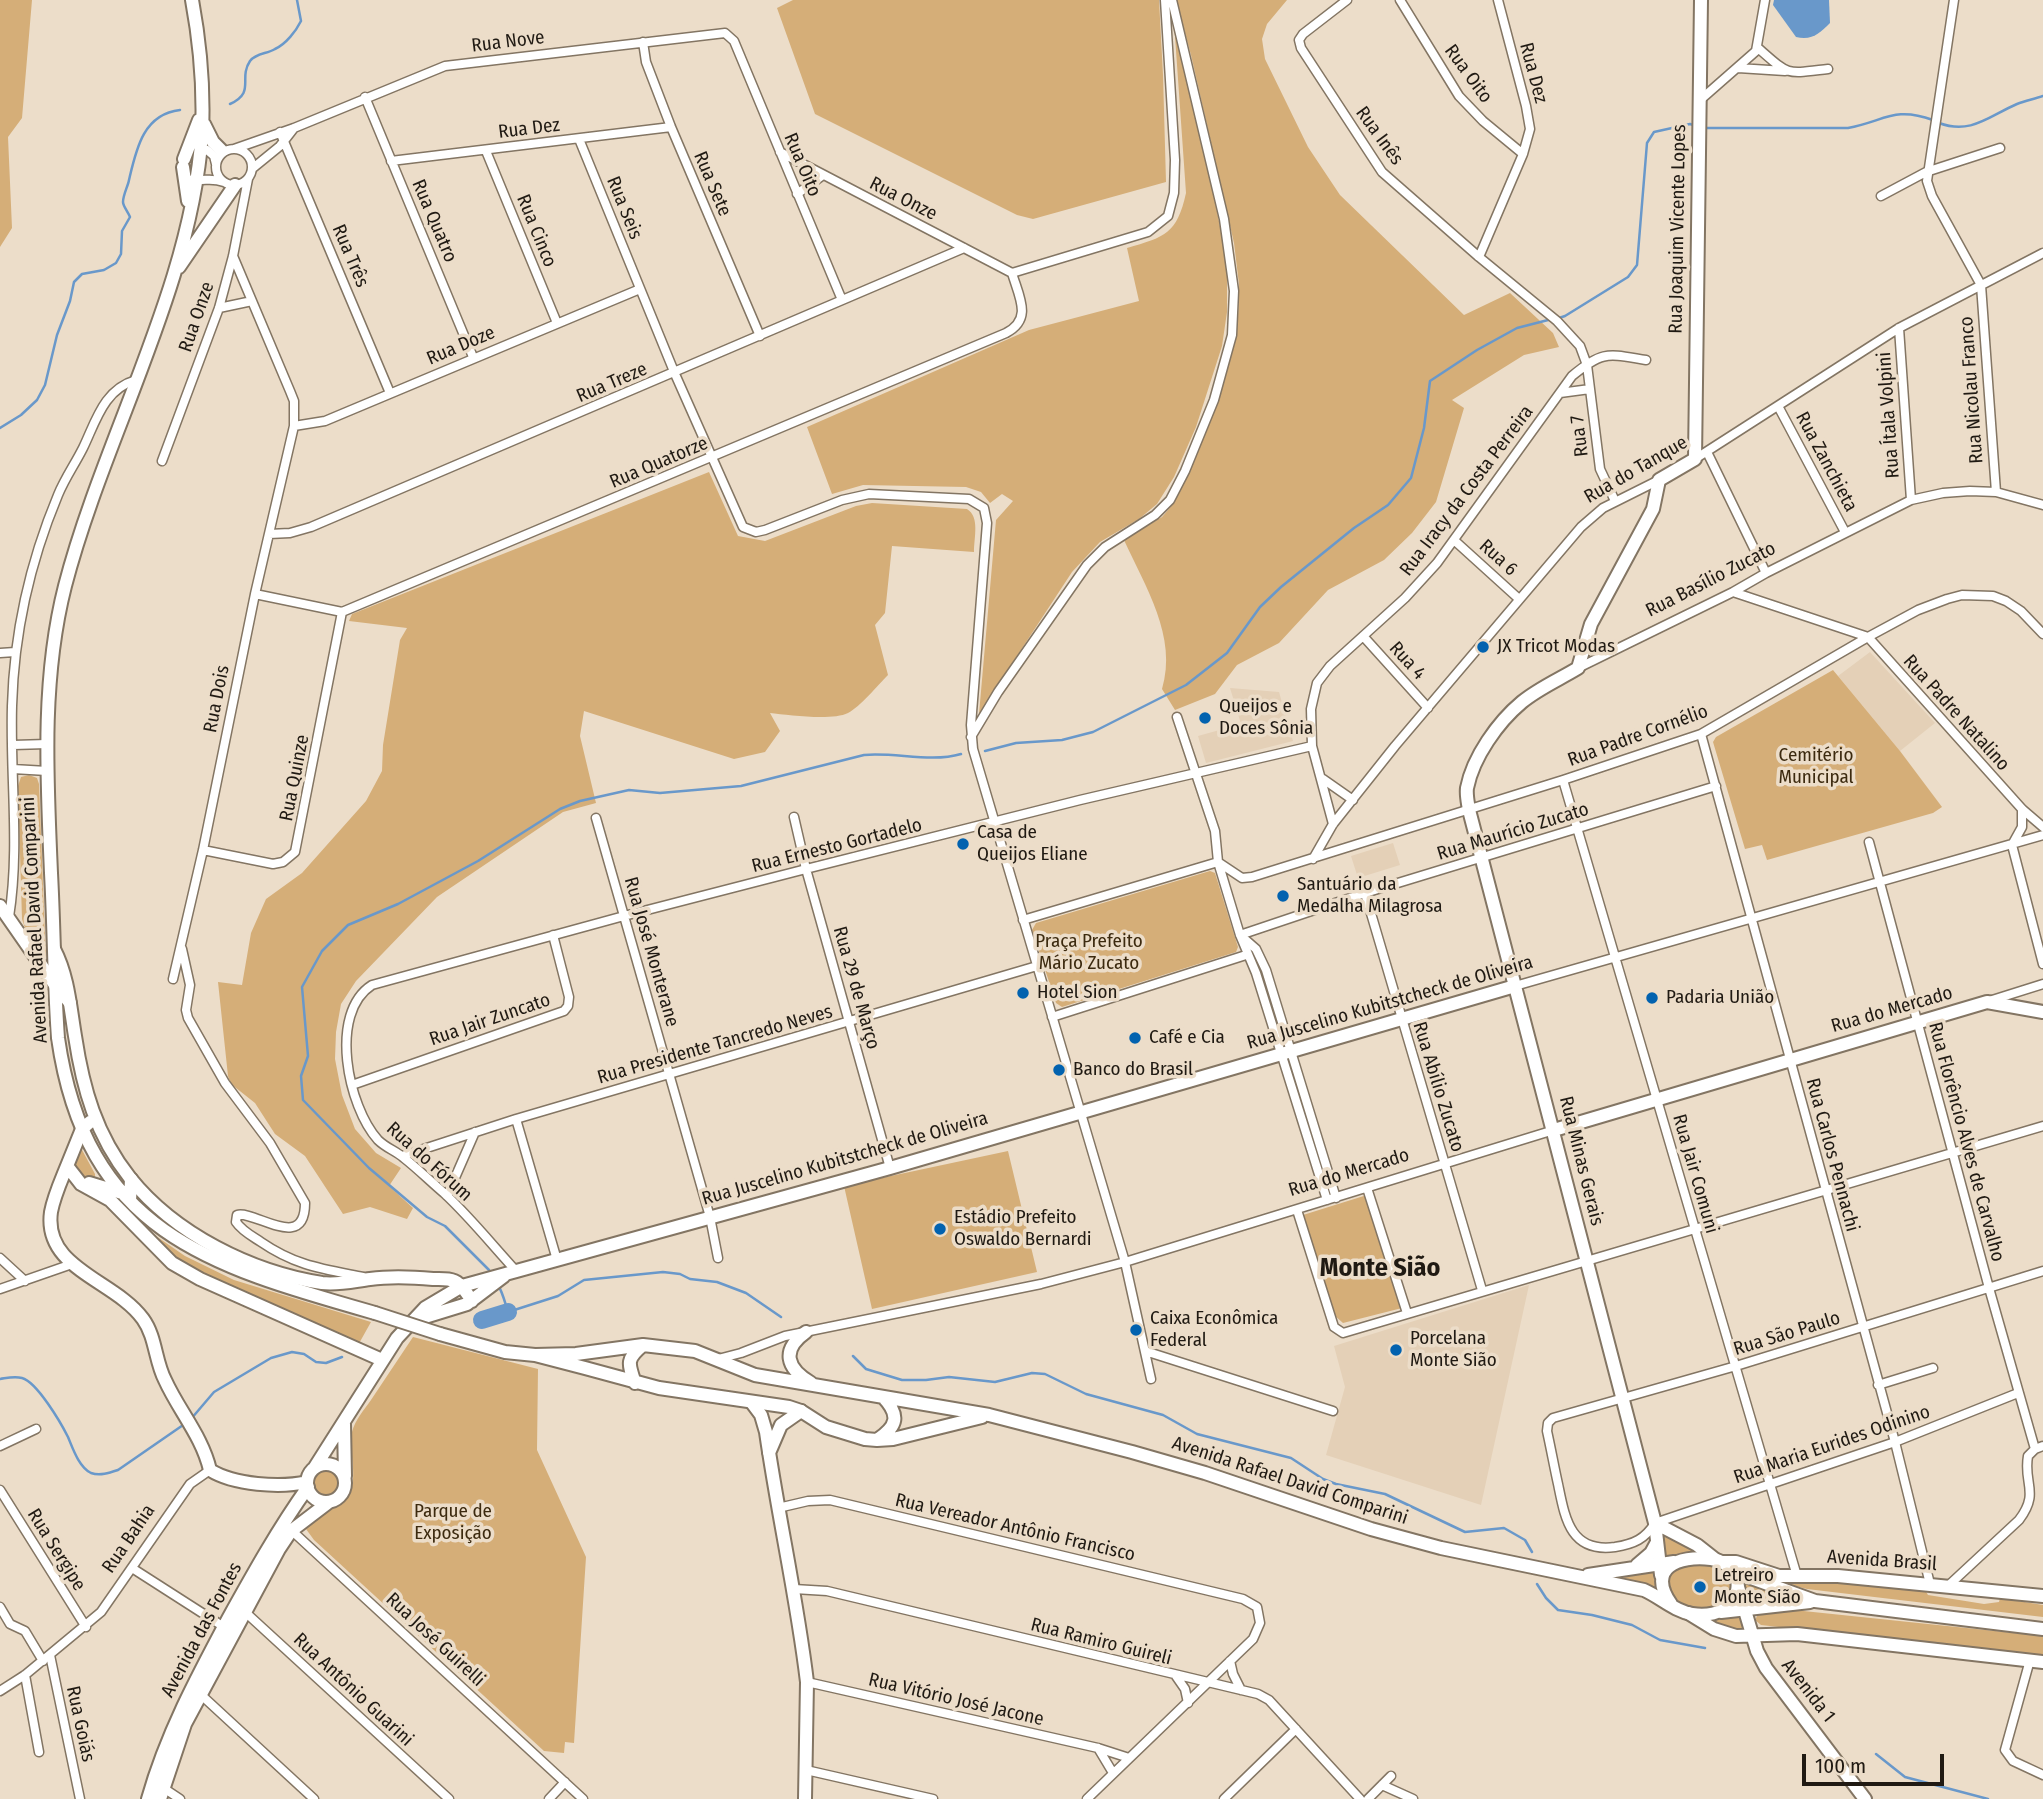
<!DOCTYPE html>
<html>
<head>
<meta charset="utf-8">
<style>
	body { margin:0 }
	#map { position:relative; width:2043px; height:1799px; overflow:hidden; background:#ecddc9; font-family:"Fira Sans Condensed",sans-serif }
	canvas { display:block }
	.scale { position:absolute; left:1802px; top:1754px; width:142px; height:32px; box-sizing:border-box; border:4px solid #201a13; border-top:0; padding-left:9px; font-size:21px; line-height:24px; white-space:nowrap; color:#201a13; -webkit-text-stroke:5px #ecddc9; paint-order:stroke }
</style>
</head>
<body>
<div id="map">
<canvas width="2043" height="1799"></canvas>
<div class="scale">100 m</div>
</div>
<script>
const ctx = document.querySelector('canvas').getContext('2d');
ctx.lineJoin = 'round';
function fill(path, color) { ctx.fillStyle = color; ctx.fill(path, 'evenodd'); }
function trace(path, color, width, dash) { ctx.strokeStyle = color; ctx.lineWidth = width; ctx.lineCap = dash ? 'butt' : 'round'; ctx.setLineDash(dash || []); ctx.stroke(path); }
function drawText(font, color, halo, rows, align = 'center') {
  ctx.font = font + ' "Fira Sans Condensed",sans-serif'; ctx.lineWidth = 7; ctx.setLineDash([]); ctx.textBaseline = 'middle'; ctx.strokeStyle = halo; ctx.fillStyle = color; for (const [text, x, y, turn = 0] of rows) {
    ctx.save(); ctx.translate(x, y); ctx.rotate((+turn || 0) * Math.PI / 180); ctx.textAlign = isNaN(turn) ? turn : align; if (halo) ctx.strokeText(text, 0, 0); ctx.fillText(text, 0, 0); ctx.restore();
  }
}
const built = new Path2D(`
	M1870 652 1935 723 1900 751 1838 676Z
	M1230 688 1279 692 1293 741 1206 763 1198 736 1241 724Z
	M1393 843 1400 865 1358 878 1351 856Z
	M1529 1285 1481 1505 1326 1455 1345 1387 1334 1346Z`);
const green = new Path2D(`
	M0 0H32L22 118 8 137 12 228 0 247Z
	M793 0H1159L1163 75 1166 182 1033 219 1017 215 815 114 777 8Z
	M1176 0H1287L1267 24 1262 39 1265 59 1308 147 1340 195 1464 315 1510 293 1553 333 1559 347 1524 355 1452 400 1464 408 1436 502 1412 533 1384 560 1328 590 1279 643 1237 665 1215 694 1175 710 1162 689C1178 637 1145 586 1124 540L1162 517 1174 503 1185 481 1221 393 1238 318 1239 284 1234 243 1191 55Z
	M1174 22 1192 90 1222 236 1227 275V312L1222 346 1196 427 1174 477 1157 504 1139 519 1100 542 1072 572 979 714 996 520 1013 501 1002 494 990 503 981 492 966 487 863 485 832 494 807 427 1029 330 1139 301 1127 248C1165 237 1177 234 1186 193Z
	M709 472 738 536 765 541 856 506 872 503 967 509C980 517 974 537 974 552L892 546 885 613 875 625 888 675C878 685 860 707 848 713 832 721 788 715 770 713L780 731 765 752 734 759 584 711 580 736 596 803 563 812 437 897 356 981 341 1004 336 1032 335 1059 342 1095 355 1129 376 1153 401 1168 389 1186 413 1208 407 1219 370 1207 343 1214 305 1156 275 1134 255 1103 231 1084 228 1076 218 982 242 985 251 933 266 899 302 873 366 801 382 771 383 745 400 640 407 628 349 621 352 614Z
	M1833 670 1900 751 1942 807 1933 813 1767 860 1762 845 1745 849 1713 742 1716 737Z
	M29 775 37 778 39 784 46 963 28 937 22 919 18 786 21 777Z
	M1210 871 1215 873 1238 947 1236 952 1062 1007 1056 1003 1032 930 1036 923Z
	M81 1148 95 1174V1177L83 1179 73 1164Z
	M1008 1151 1037 1272 872 1309 844 1186Z
	M1367 1195 1402 1308 1343 1323 1334 1315 1303 1215Z
	M137 1223 185 1256 234 1280 371 1322 357 1347 185 1268Z
	M413 1337 538 1369 537 1450 586 1557 574 1743 565 1742 564 1753 544 1751 314 1540 306 1529C311 1512 341 1511 350 1492 358 1473 348 1451 352 1432 355 1420 364 1410 371 1400 385 1379 399 1358 413 1337Z
	M314 1483a12 12 0 1 1 24 0a12 12 0 1 1-24 0Z
	M1659 1529 1703 1554 1663 1558Z
	M1703 1564C1770 1580 1700 1635 1674 1597 1669 1590 1667 1585 1668 1577L1679 1568Z
	M1653 1570 1656 1590 1610 1577Z
	M1775 1581 1797 1584 1840 1581 1925 1590 1928 1595 1984 1604 1999 1602 2000 1598 2043 1605V1617L1807 1589Z
	M1744 1582 1798 1600 1750 1605Z
	M1794 1610 2043 1636V1657L1761 1625 1755 1620 1758 1614Z
	M1743 1616 1746 1630 1723 1627 1707 1620Z`);
const water = new Path2D(`
	M1774 0H1829L1830 23C1820 33 1812 41 1796 37L1773 5Z`);
const stream = new Path2D(`
	M230 104C256 92 238 79 250 61 256 53 267 54 275 49 286 44 296 31 301 21L297 0
	M1939 123C1971 135 1989 116 2017 104 2025 101 2034 99 2043 96
	M1702 128H1848C1885 121 1894 106 1933 120
	M1559 318 1565 316 1628 277 1637 265 1647 143 1654 132 1690 124 1696 126
	M0 428 21 415 37 400 45 385 57 335 70 301 74 282 82 274 104 270 116 263 121 254 122 231 130 217C128 212 123 206 123 202 123 195 128 186 129 180 136 150 143 114 180 110
	M985 751 1016 743 1062 740 1093 732 1186 685 1227 653 1260 607 1281 587 1354 528 1388 505 1411 478 1424 428 1430 381 1477 350 1517 328 1552 319
	M489 1270 445 1226 427 1217 369 1168 303 1100 301 1076 308 1056 302 987 322 951 348 925 398 904 478 861 560 809 580 801 629 790 660 793 741 786 864 755C896 752 930 763 961 754
	M498 1285C503 1293 505 1303 508 1312L558 1296 584 1280 663 1272 680 1274 690 1279 717 1282 746 1293 781 1317
	M853 1356 866 1369 902 1380H926L949 1377 995 1382 1032 1373 1045 1374 1086 1394 1163 1415 1197 1434 1291 1458 1323 1479 1336 1484 1385 1494 1465 1532 1504 1528 1525 1540 1532 1552
	M0 1379C7 1378 14 1376 22 1378 37 1382 61 1423 68 1437 73 1449 79 1467 91 1473 100 1476 109 1473 118 1470L186 1423
	M191 1419 214 1392 271 1358 292 1352 304 1354 316 1362 326 1363 342 1357
	M1537 1584 1546 1598 1558 1610 1592 1615 1632 1625 1660 1640 1705 1648
	M1876 1754 1905 1777 1988 1799`);
const river = new Path2D(`
	M482 1320 508 1312`);
const street = new Path2D(`
	M1347 0 1303 34 1299 40 1301 48 1382 172 1479 257 1557 321 1580 346 1587 365 1600 469 1615 501
	M1400 0 1459 96 1483 121 1523 154
	M1954 0 1927 181 1932 196 1981 285 1996 492
	M643 42 646 62 671 127 760 336
	M1758 48C1790 76 1785 74 1828 69
	M1738 68 1785 71
	M365 97 473 357
	M1699 101 1756 51 1765 0
	M280 132 390 393
	M579 139 675 374 743 527 756 532 765 530 842 500 869 494 969 499 984 508 987 523 971 725 973 749 1125 1262 1151 1379
	M216 167a18 18 0 1 1 36 0a18 18 0 1 1-36 0Z
	M234 149 294 128 445 66 725 33 734 41 842 300
	M207 150 214 156 216 164
	M486 151 557 323
	M780 152 1012 273
	M391 161 671 127
	M253 168 280 146 294 128
	M193 179C204 182 210 177 224 182
	M797 194 823 175
	M1881 196 1926 172 2000 148
	M1479 257 1523 154 1530 129 1526 106 1498 0
	M1012 273 1148 232 1168 216 1174 193 1175 160 1165 0
	M219 308 252 301
	M1899 328 1911 500
	M1560 393 1590 389
	M1778 406 1845 532
	M294 426 325 421 640 289
	M1707 452 1766 573
	M1695 459 1899 328 2043 253
	M162 461 219 308 233 256 248 179
	M269 534 290 533 311 527 964 248
	M1455 541 1519 599
	M1733 592 1868 637 2022 809 2043 827
	M255 594 342 612 1006 333C1033 319 1019 297 1012 273
	M1363 636 1428 708
	M0 653 15 652
	M1578 668 1733 592 1766 573 1911 500 1943 493 1970 491 1996 492 2043 505
	M1177 717 1215 831 1218 862 1240 935 1256 973 1327 1200
	M1701 734 1895 1442 1930 1584
	M971 737 998 692 1087 565 1105 547 1155 515 1170 500 1185 471 1214 400 1232 335 1234 291 1224 219 1172 0
	M13 745 47 744
	M13 769 47 771
	M1323 779 1353 800
	M1563 780 1797 1576
	M2022 809V827L2012 845 2043 964
	M794 817 806 869 890 1168
	M596 818 710 1217 718 1258
	M1333 824 1312 746 1311 709 1317 683 1330 666 1405 598 1437 563 1572 376C1603 350 1608 354 1646 360
	M1869 842 1989 1288 2035 1449
	M203 850 273 864 283 862 295 852 342 612
	M1313 859 1333 824 1395 746 1581 527 1603 508 1659 480
	M1218 862 1242 878 1252 877 1563 780 1701 734 1868 637 1918 610 1947 599 1962 595 1993 596 2006 601 2021 611 2043 634
	M1365 893 1482 1290
	M9 917C20 848 10 776 12 706 14 633 30 562 58 495 65 478 75 464 83 448 96 421 104 389 136 380
	M1023 920 1218 862
	M1240 935 1365 893 1716 786
	M1240 935 1256 949 1266 970 1336 1198
	M182 949 190 985 186 1010 188 1018 225 1083 270 1143 305 1203C305 1253 255 1210 237 1215L236 1222C242 1231 252 1236 261 1242 296 1266 323 1269 363 1277
	M173 979 203 850 255 594 294 426V401L290 391 233 256
	M1515 986 2043 835
	M1989 1001 2043 984
	M1052 1017 1246 955
	M352 1085 564 1011 568 1006 569 997 553 935
	M516 1119 557 1260
	M402 1156 516 1119 1037 966
	M1367 1188 1407 1313
	M447 1196 475 1132
	M1297 1210 1334 1327 1343 1333 2043 1126
	M0 1258 25 1281
	M517 1272C493 1246 470 1217 444 1193 431 1182 418 1169 404 1158 396 1151 386 1148 378 1140 348 1107 328 1013 372 985L624 916 806 869 1080 800 1312 746
	M0 1289 72 1264
	M1145 1351 1333 1411
	M718 1359 741 1353 785 1336 1041 1284 1125 1262 1554 1130
	M1878 1385 1933 1368
	M2018 1393 1895 1442 1655 1523C1645 1539 1634 1544 1615 1547 1570 1553 1565 1518 1558 1484 1554 1466 1551 1449 1547 1431L1548 1423 1553 1418 1736 1366 2043 1271
	M0 1446 36 1429
	M0 1490 86 1627
	M778 1508 808 1501 830 1500 1243 1599 1257 1607 1260 1623 1253 1639 1087 1799
	M290 1529 583 1799
	M132 1568 224 1627
	M1949 1585 2019 1520C2040 1492 2023 1484 2028 1456L2035 1449 2043 1446
	M794 1589 827 1591 1258 1694 1269 1700 1360 1799
	M0 1607 10 1624 25 1631 43 1661
	M244 1611 449 1799
	M50 1655 80 1799
	M2030 1660 2005 1750 2013 1761 2043 1775
	M1230 1661 1233 1674 1241 1690
	M25 1675 39 1752
	M1176 1676 1185 1689 1188 1703
	M807 1682 1098 1748 1129 1758
	M0 1691 25 1675 101 1612 190 1484 210 1470
	M198 1692 314 1799
	M1098 1748 1113 1773
	M806 1770 933 1799
	M1382 1785 1413 1799
	M162 1787 180 1799
	M549 1799 565 1782
	M1224 1799 1296 1729
	M1368 1799 1391 1776`);
const secondary = new Path2D(`
	M0 906 55 985
	M54 949C68 976 70 1006 75 1036 83 1089 96 1135 130 1178 175 1234 251 1272 322 1283 339 1285 354 1281 370 1279 391 1276 412 1277 433 1279 442 1279 452 1278 459 1284 464 1288 468 1295 472 1301
	M90 1122 82 1129 67 1166 81 1184 110 1200 172 1263 200 1279 382 1360
	M1554 1130 1987 1002 2043 1012
	M67 1166C61 1181 54 1196 51 1212 43 1269 115 1280 143 1319 156 1337 155 1361 165 1380 179 1411 202 1436 210 1470 234 1485 280 1488 307 1482
	M415 1320 467 1304 504 1276
	M752 1403 761 1415 766 1432C778 1516 797 1598 807 1682L805 1799
	M344 1424 345 1476
	M769 1453 781 1425 801 1411
	M307 1483a19 19 0 1 1 38 0a19 19 0 1 1-38 0Z
	M315 1467 397 1338 425 1308 462 1286 890 1168 1515 986
	M1655 1523 1697 1545 1716 1560
	M1720 1562H1736L1779 1576H1838L2043 1596
	M1661 1575 1655 1523 1469 810C1468 803 1466 795 1467 788 1473 757 1498 722 1522 702 1539 688 1560 679 1578 668L1591 624 1653 509 1659 480 1695 459 1701 0
	M1738 1587 1757 1651 1766 1668 1865 1799
	M1688 1613 1714 1629 1736 1636 1797 1634 2043 1662
	M148 1799C166 1735 197 1677 228 1619 253 1574 278 1529 308 1487
	M160 1799 185 1724 279 1549 291 1531 329 1502`);
const primary = new Path2D(`
	M192 0C200 43 204 89 202 133 191 289 104 436 65 586 41 680 47 778 51 873 54 928 54 983 58 1038 86 1232 209 1266 375 1313
	M204 124 213 142 221 150
	M184 159 199 120
	M183 167 188 201
	M179 267 235 185
	M55 985 70 1003
	M89 1183 122 1193
	M130 1201 131 1179
	M806 1332C781 1350 786 1368 811 1383
	M440 1334 505 1352 535 1355 585 1368 659 1388 789 1407 801 1411 826 1427 865 1439 877 1440 893 1439 982 1417
	M535 1355 576 1354 643 1345 695 1351 755 1375 989 1415 1132 1452 1205 1473 1371 1529 1441 1548 1644 1590C1660 1597 1674 1611 1692 1614 1744 1622 1753 1565 1711 1559 1678 1555 1646 1568 1671 1604
	M635 1383C628 1363 626 1359 643 1345
	M877 1440C898 1426 900 1415 883 1397
	M1637 1565 1651 1553 1657 1542
	M1732 1571 1815 1601 2043 1629
	M1588 1575 1674 1562
	M1721 1612 1810 1602`);
const primaryBridge = new Path2D(`
	M375 1313 440 1334`);
const markers = [
	[1483,647,7,"#0262af"],
	[1205,718,7,"#0262af"],
	[963,844,7,"#0262af"],
	[1283,896,7,"#0262af"],
	[1023,993,7,"#0262af"],
	[1652,998,7,"#0262af"],
	[1135,1038,7,"#0262af"],
	[1059,1070,7,"#0262af"],
	[940,1229,7,"#0262af"],
	[1136,1330,7,"#0262af"],
	[1396,1350,7,"#0262af"],
	[1700,1587,7,"#0262af"]
];
const streetNames = [
	["Rua Nove",508,42,-7],
	["Rua Dez",1533,73,75],
	["Rua Oito",1468,74,54],
	["Rua Dez",529,129,-7],
	["Rua Inês",1379,136,54],
	["Rua Oito",802,165,67],
	["Rua Sete",712,184,67],
	["Rua Onze",903,199,27],
	["Rua Seis",624,208,68],
	["Rua Quatro",434,221,67],
	["Rua Joaquim Vicente Lopes",1678,229,-89],
	["Rua Cinco",536,231,68],
	["Rua Três",350,256,67],
	["Rua Onze",197,317,-71],
	["Rua Doze",461,346,-23],
	["Rua Treze",612,383,-23],
	["Rua Nicolau Franco",1972,390,-94],
	["Rua Ítala Volpini",1889,415,-94],
	["Rua 7",1580,436,-97],
	["Rua Zanchieta",1826,462,62],
	["Rua Quatorze",659,463,-23],
	["Rua do Tanque",1636,470,-30],
	["Rua Iracy da Costa Perreira",1467,491,-53],
	["Rua 6",1498,558,42],
	["Rua Basílio Zucato",1711,580,-27],
	["Rua 4",1407,661,48],
	["Rua Dois",217,699,-79],
	["Rua Padre Natalino",1956,713,48],
	["Rua Padre Cornélio",1638,736,-20],
	["Rua Quinze",295,778,-79],
	["Rua Maurício Zucato",1513,832,-17],
	["Rua Ernesto Gortadelo",837,846,-14],
	["Avenida Rafael David Comparini",35,920,-93],
	["Rua José Monterane",651,952,74],
	["Rua 29 de Março",856,988,74],
	["Rua Juscelino Kubitstcheck de Oliveira",1390,1003,-16],
	["Rua do Mercado",1892,1010,-16],
	["Rua Jair Zuncato",490,1020,-19],
	["Rua Presidente Tancredo Neves",715,1045,-16],
	["Rua Abílio Zucato",1438,1087,73],
	["Rua Florêncio Alves de Carvalho",1966,1142,75],
	["Rua Carlos Pennachi",1832,1155,75],
	["Rua Juscelino Kubitstcheck de Oliveira",845,1159,-16],
	["Rua Minas Gerais",1581,1161,76],
	["Rua do Fórum",429,1162,42],
	["Rua do Mercado",1349,1173,-17],
	["Rua Jair Comuni",1695,1174,74],
	["Rua São Paulo",1787,1334,-17],
	["Rua Maria Eurides Odinino",1832,1445,-19],
	["Avenida Rafael David Comparini",1290,1481,18],
	["Rua Vereador Antônio Francisco",1015,1528,13],
	["Rua Bahia",129,1539,-56],
	["Rua Sergipe",56,1550,58],
	["Avenida Brasil",1882,1561,4],
	["Avenida das Fontes",202,1630,-62],
	["Rua José Guirelli",435,1640,43],
	["Rua Ramiro Guireli",1101,1642,14],
	["Rua Antônio Guarini",353,1690,43],
	["Avenida 1",1808,1691,52],
	["Rua Vitório José Jacone",956,1700,13],
	["Rua Goiás",80,1724,78]
];
const poiNames = [
	["JX Tricot Modas",1497,647],
	["Queijos e",1219,707],
	["Doces Sônia",1219,729],
	["Casa de",977,833],
	["Queijos Eliane",977,855],
	["Santuário da",1297,885],
	["Medalha Milagrosa",1297,907],
	["Hotel Sion",1037,993],
	["Padaria União",1666,998],
	["Café e Cia",1149,1038],
	["Banco do Brasil",1073,1070],
	["Estádio Prefeito",954,1218],
	["Oswaldo Bernardi",954,1240],
	["Caixa Econômica",1150,1319],
	["Federal",1150,1341],
	["Porcelana",1410,1339],
	["Monte Sião",1410,1361],
	["Letreiro",1714,1576],
	["Monte Sião",1714,1598]
];
const parkNames = [
	["Cemitério",1816,756],
	["Municipal",1816,778],
	["Praça Prefeito",1089,942],
	["Mário Zucato",1089,964],
	["Parque de",453,1512],
	["Exposição",453,1534]
];
const districtNames = [
	["Monte Sião",1380,1269]
];
fill(built, '#e4d0b7');
fill(green, '#d5ae78');
fill(water, '#6998ca');
trace(stream, '#6998ca', 2.5);
trace(river, '#6998ca', 18);
trace(street, '#837563', 11);
trace(secondary, '#837563', 16);
trace(primary, '#837563', 16);
trace(street, '#fff', 8);
trace(secondary, '#fff', 12);
trace(primary, '#fff', 12);
trace(primaryBridge, '#837563', 16, []);
trace(primaryBridge, '#fff', 12);
for (const [x, y, r, color] of markers) { const dot = new Path2D(); dot.arc(x, y, r, 0, 2 * Math.PI); ctx.fillStyle = color; ctx.fill(dot); trace(dot, '#ecddc9', 2.5); }
drawText('19px', '#201a13', '#ecddc9', streetNames);
drawText('19px', '#201a13', '#ecddc9', poiNames, 'left');
drawText('19px', '#3c2a0f', '#ecddc9', parkNames);
drawText('bold 26px', '#201a13', '#ecddc9', districtNames);
</script>
</body>
</html>
